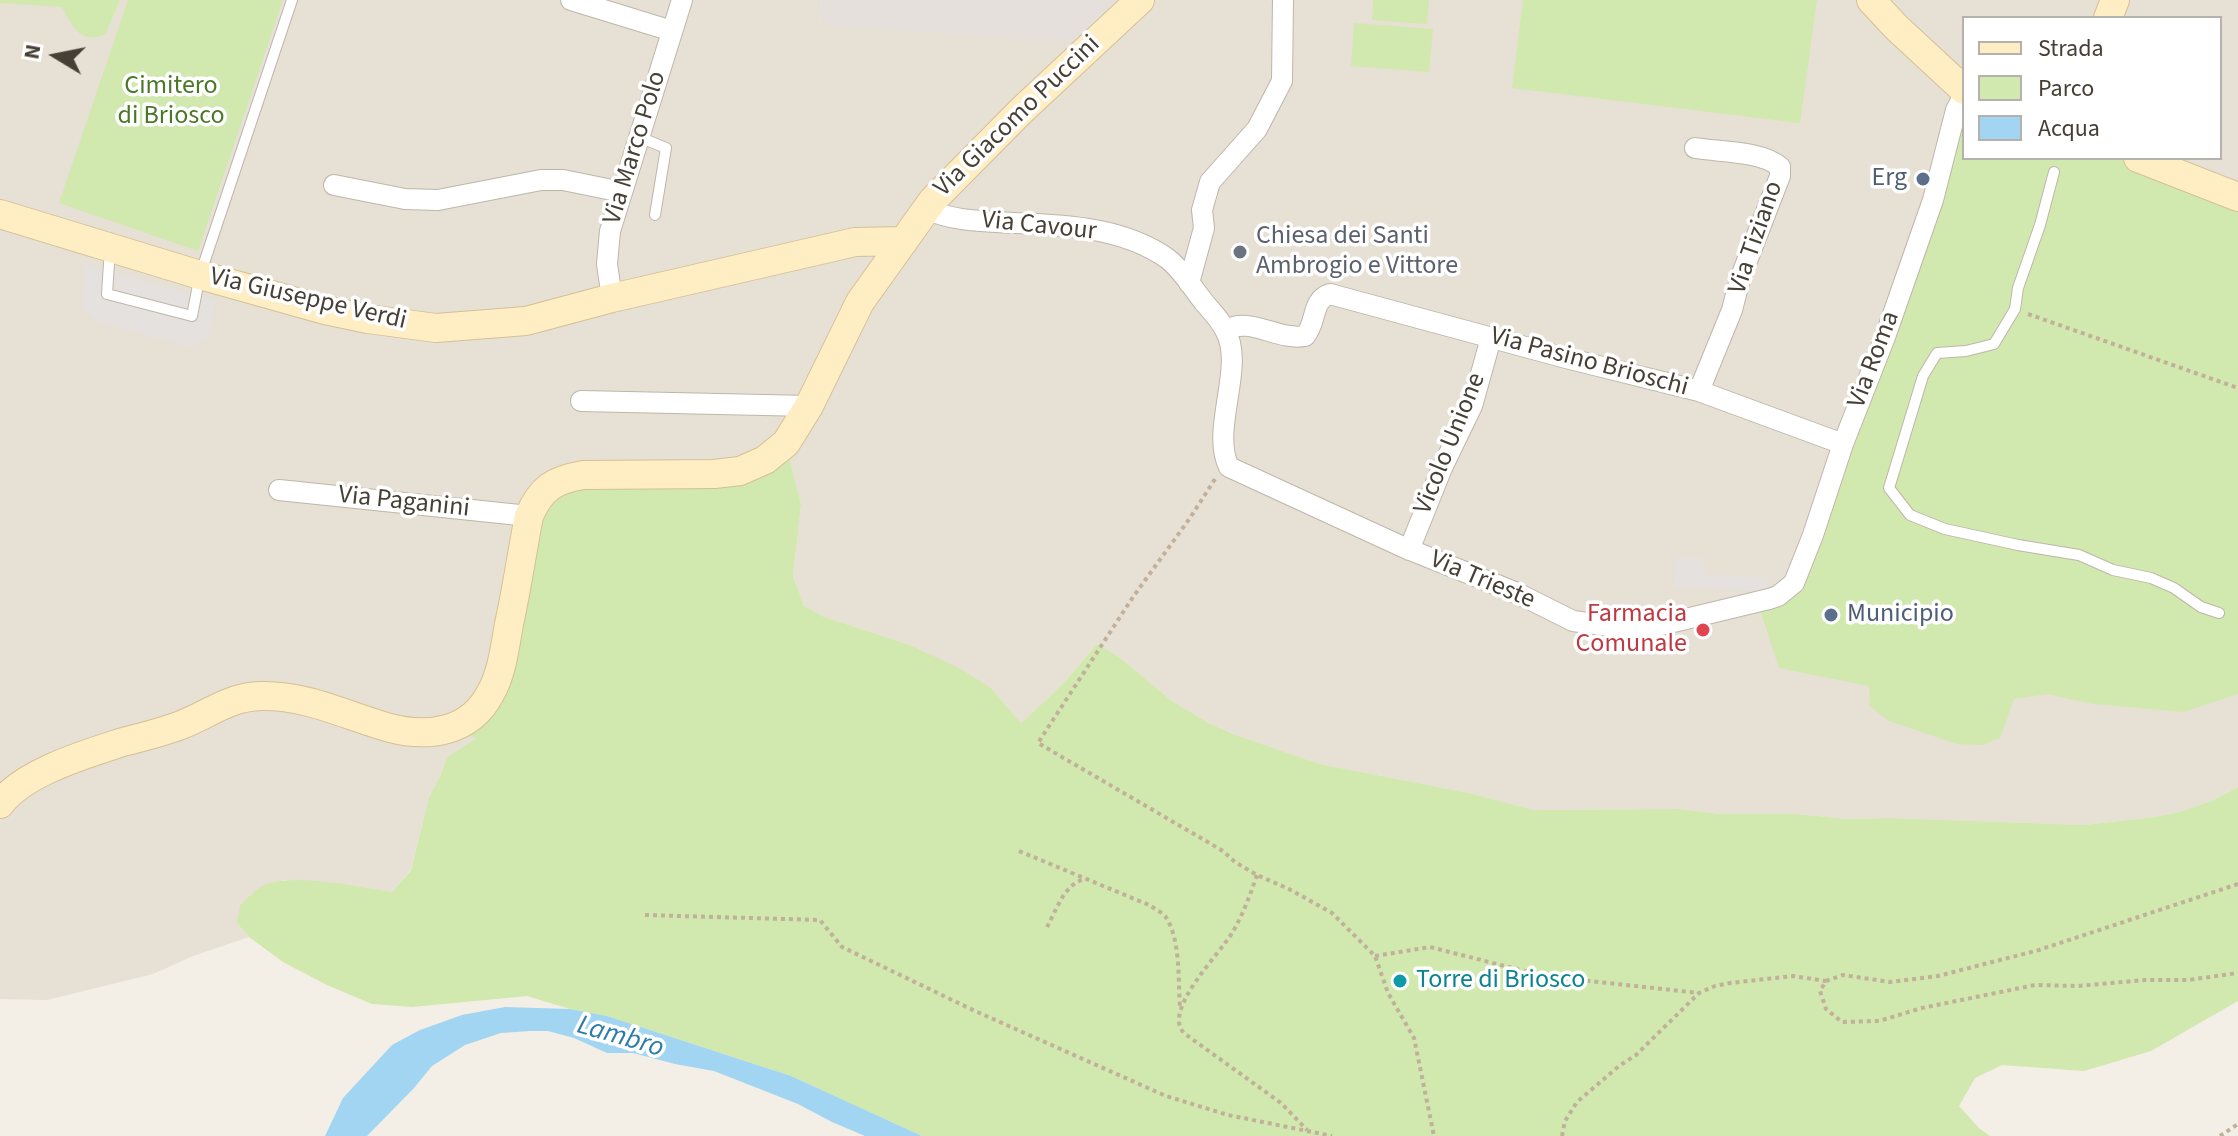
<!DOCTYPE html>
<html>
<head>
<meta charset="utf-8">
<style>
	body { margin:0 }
	#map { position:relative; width:2238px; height:1136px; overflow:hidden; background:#f3eee6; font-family:"Source Sans 3",sans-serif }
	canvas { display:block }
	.legend { position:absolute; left:1962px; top:16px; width:260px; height:144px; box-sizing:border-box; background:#fff; border:2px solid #b5b2ae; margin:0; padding:10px 14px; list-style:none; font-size:24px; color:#463f35 }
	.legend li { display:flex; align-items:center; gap:16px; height:40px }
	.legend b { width:40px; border:2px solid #b5b2ae }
	.north { position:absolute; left:16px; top:16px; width:80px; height:80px; -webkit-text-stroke:6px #fff; paint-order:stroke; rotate:280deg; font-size:22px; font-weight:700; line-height:32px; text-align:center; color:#463f35 }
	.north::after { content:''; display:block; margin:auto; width:28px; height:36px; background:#463f35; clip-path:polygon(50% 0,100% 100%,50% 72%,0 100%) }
</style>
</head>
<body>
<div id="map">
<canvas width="2238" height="1136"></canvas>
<ul class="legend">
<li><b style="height:10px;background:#ffeec4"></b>Strada</li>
<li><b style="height:22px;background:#d1e8ae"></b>Parco</li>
<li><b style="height:22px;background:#a1d5f1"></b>Acqua</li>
</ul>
<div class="north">N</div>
</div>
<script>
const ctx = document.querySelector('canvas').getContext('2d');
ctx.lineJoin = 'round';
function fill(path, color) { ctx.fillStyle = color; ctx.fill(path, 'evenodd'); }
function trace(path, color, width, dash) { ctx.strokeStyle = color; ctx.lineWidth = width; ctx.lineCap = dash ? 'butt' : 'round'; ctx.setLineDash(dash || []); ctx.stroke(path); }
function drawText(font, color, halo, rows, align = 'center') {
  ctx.font = font + ' "Source Sans 3",sans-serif'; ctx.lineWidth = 7; ctx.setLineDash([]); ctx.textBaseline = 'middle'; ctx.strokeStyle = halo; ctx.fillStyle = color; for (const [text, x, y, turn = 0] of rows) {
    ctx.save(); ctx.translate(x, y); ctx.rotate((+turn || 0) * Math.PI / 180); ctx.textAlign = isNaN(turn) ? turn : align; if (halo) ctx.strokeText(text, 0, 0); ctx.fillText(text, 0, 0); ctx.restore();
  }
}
const residential = new Path2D(`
	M120 0H822L820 24 1140 0H2238V787L2211 801 2179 812 2154 817 2084 825 1890 818 1846 819 1797 814H1720L1680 809 1534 810 1469 793 1320 764 1233 734 1209 723 1172 701 1119 657 1097 644 1062 685 1021 723 991 688 907 644 824 617 804 606 793 576 801 505 786 444 502 657 446 731 478 738 447 757 441 774 429 797 411 869 392 892 350 885 284 880 265 885 250 895 237 923 249 937 193 956 153 974 47 1000 0 999V3L48 4 62 7 106 34ZM1964 18H2220V158H1964Z`);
const industrial = new Path2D(`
	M822 0H1140L1092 44 820 25Z`);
const green = new Path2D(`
	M0 0H120L106 34C81 45 72 27 62 7L0 3Z
	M128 0H283L198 251 59 203Z
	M1373 0H1429L1427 24 1372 20Z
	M1523 0H1817L1800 123 1512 88Z
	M1354 23 1433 29 1429 72 1351 66Z
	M1964 95V158H2138L2238 197V694L2184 712 2093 704 2047 694 2014 699 2000 738 1982 745 1957 744 1889 721 1870 706 1869 686 1779 668 1758 603 1794 583Z
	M786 443 801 505 793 576 804 606 824 617 907 644 957 667 991 688 1021 723 1062 685 1097 644 1119 657 1172 701 1209 723 1233 734 1320 764 1469 793 1534 810 1680 809 1720 814H1797L1846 819 1890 818 2084 825 2154 817 2179 812 2211 801 2238 787V1001L2151 1051 2084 1071 2002 1065 1975 1078 1959 1106 1979 1128 1990 1136H922L791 1076 607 1016 570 1009 527 996 412 1007 372 1004 327 985 283 962 249 937 237 923 240 906C247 898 255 890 264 885 291 873 362 887 392 892L411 870 429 797 441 774 447 757 477 738 444 731 479 710 549 486 714 474Z`);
const parking = new Path2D(`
	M84 264 216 301 208 338 189 347 97 322 82 308Z
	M1675 557 1703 558V574L1768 577 1767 592 1674 588Z`);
const water = new Path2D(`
	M505 1007 570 1009 607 1016 791 1076 922 1136H865L832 1122 798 1104 714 1071 675 1064 633 1053H607L574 1038 548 1031H530L501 1033 465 1045 432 1066 414 1088 367 1136H325L343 1098 392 1045 420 1030 462 1015Z`);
const path = new Path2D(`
	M2028 314 2238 388
	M1215 479 1190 518 1133 597 1038 743 1223 851 1235 862 1257 875 1289 889 1332 913 1375 956 1388 993 1414 1038 1434 1136
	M1019 851 1149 905C1154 908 1161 912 1165 916 1181 938 1178 982 1180 1008
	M1257 875C1250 895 1243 915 1232 933 1220 954 1160 1012 1185 1034L1281 1103 1307 1130
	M2238 884 2039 950 1938 976 1890 982 1843 975 1826 981 1820 991 1826 1009 1842 1022 1879 1021 1922 1008 2035 985 2078 986 2145 980H2188L2238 973
	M645 915 820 920 842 947 975 1011 1166 1096 1228 1115 1332 1136
	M1047 927C1057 909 1064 884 1085 879
	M1375 956 1430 947 1544 976 1699 993
	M1562 1136 1565 1121 1577 1102 1619 1066 1636 1055 1699 993 1715 986 1730 983 1793 976 1826 981
	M2220 1136 2238 1124`);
const lane = new Path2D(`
	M639 137 666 148 655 215
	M2054 172 2040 225 2018 288 2015 309 1994 344 1966 351 1937 353 1923 376 1889 488 1910 515 1945 529 2018 545 2079 555 2113 570 2151 578 2174 588 2201 607 2219 613
	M110 248 107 294 192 316 200 275 292 0`);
const street = new Path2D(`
	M571 0 672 31
	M1695 148C1720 152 1762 151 1780 167V176L1740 279 1732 310 1699 391
	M334 185 405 199 438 200 541 180H563L622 192
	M926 209C955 222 985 221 1016 223 1067 225 1125 228 1168 259 1182 270 1192 287 1203 301 1210 310 1220 319 1225 330 1246 366 1210 429 1229 467L1403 547 1517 593 1573 621 1640 630 1769 599 1778 596 1794 583 1813 535 1843 444 1885 337 1933 200 1956 110 1964 95
	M1189 283 1204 228 1202 210 1210 182 1257 129 1282 81 1283 0
	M612 298 607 264 610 231 682 0
	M1226 330C1250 316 1278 341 1305 336 1317 323 1311 300 1330 294L1566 358 1699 391 1843 444
	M581 401 809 406
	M279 490 529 516
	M1409 550 1442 468 1472 406 1491 338`);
const secondary = new Path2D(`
	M1871 0 1896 27 1964 90
	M2108 18 2115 0
	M2138 158 2238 197
	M0 214 200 275 325 310 368 319 436 328 526 321 612 298 855 242 904 241
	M0 804C24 772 86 754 123 742 143 737 163 732 181 725 210 714 228 697 261 696 307 695 347 716 390 728 429 738 470 732 490 694 502 674 505 646 509 624 517 588 522 552 529 516 541 488 554 480 583 475L714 474 740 471 765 460 786 443 809 406 860 302 933 200 1021 111 1140 0`);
const markers = [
	[1923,179,8,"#5c6f8a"],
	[1240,252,8,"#6b7280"],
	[1831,615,8,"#5c6f8a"],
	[1703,630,8,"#e0444e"],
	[1400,981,8,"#0f9aa8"]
];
const parkNames = [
	["Cimitero",171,87],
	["di Briosco",171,117]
];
const streetNames = [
	["Via Giacomo Puccini",1018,117,-44],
	["Via Marco Polo",636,148,-73],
	["Via Cavour",1039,227,6],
	["Via Tiziano",1757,238,-71],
	["Via Giuseppe Verdi",308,300,13],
	["Via Roma",1875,360,-69],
	["Via Pasino Brioschi",1589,363,15],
	["Vicolo Unione",1451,444,-68],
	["Via Paganini",404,503,6],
	["Via Trieste",1482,581,23]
];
const serviceNames = [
	["Erg",1907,179],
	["Municipio",1847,615,"left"]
];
const worshipNames = [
	["Chiesa dei Santi",1256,237],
	["Ambrogio e Vittore",1256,267]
];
const healthNames = [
	["Farmacia",1687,615],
	["Comunale",1687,645]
];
const cultureNames = [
	["Torre di Briosco",1416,981]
];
const waterNames = [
	["Lambro",620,1038,16]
];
fill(residential, '#e7e0d4');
fill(industrial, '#e5e0db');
fill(green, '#d1e8ae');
fill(parking, '#e4e1de');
fill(water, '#a1d5f1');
trace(lane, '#bfb6a9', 12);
trace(street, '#bfb6a9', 22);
trace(secondary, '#d4c095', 30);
trace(path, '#c1b19a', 4, [4, 4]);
trace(lane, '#fff', 10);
trace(street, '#fff', 20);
trace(secondary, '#ffeec4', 28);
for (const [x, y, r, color] of markers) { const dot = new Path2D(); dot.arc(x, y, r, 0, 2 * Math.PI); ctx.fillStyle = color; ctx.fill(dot); trace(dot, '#fff', 3); }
drawText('26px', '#4b7828', '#fff', parkNames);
drawText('26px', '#463f35', '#fff', streetNames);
drawText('26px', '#4e5e75', '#fff', serviceNames, 'right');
drawText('26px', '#5b616d', '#fff', worshipNames, 'left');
drawText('26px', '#be3a42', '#fff', healthNames, 'right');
drawText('26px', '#0d838f', '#fff', cultureNames, 'left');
drawText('italic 28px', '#2c7cab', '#fff', waterNames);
</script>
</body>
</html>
